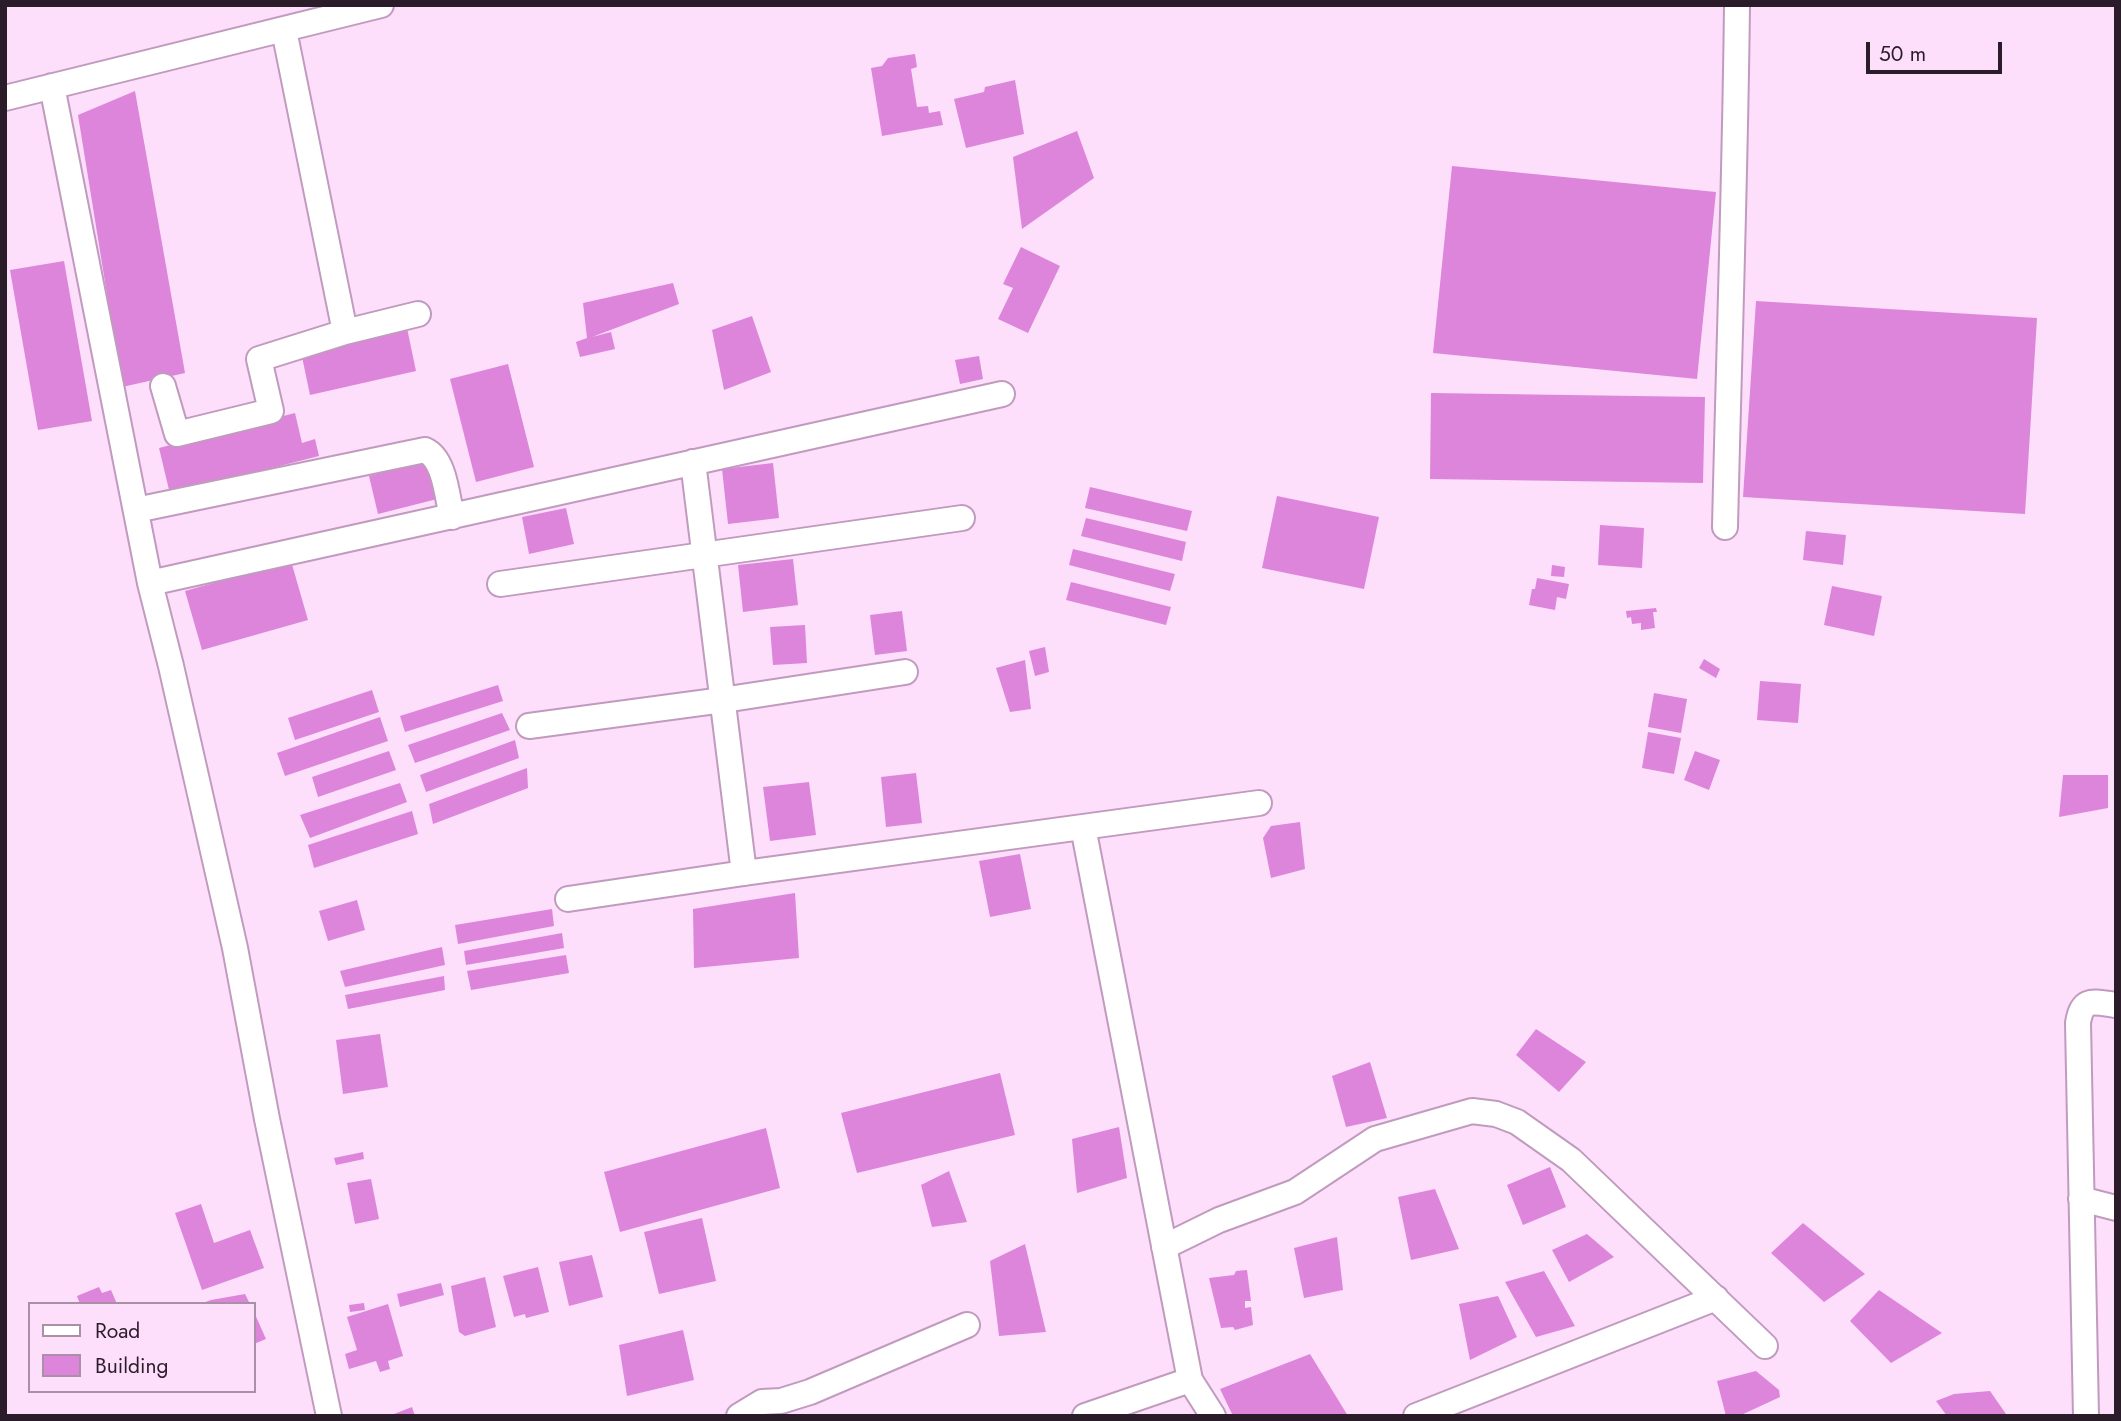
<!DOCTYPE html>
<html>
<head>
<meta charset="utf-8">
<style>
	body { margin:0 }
	#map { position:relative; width:2121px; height:1421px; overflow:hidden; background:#fddefb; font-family:Jost,sans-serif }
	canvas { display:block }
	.frame { position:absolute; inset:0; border:7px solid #2a1c29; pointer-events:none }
	.legend { position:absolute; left:28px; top:1302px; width:228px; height:91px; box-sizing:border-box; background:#fddefb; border:2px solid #a990a7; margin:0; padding:9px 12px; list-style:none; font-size:21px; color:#2a1c29 }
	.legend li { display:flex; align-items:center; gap:14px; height:35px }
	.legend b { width:35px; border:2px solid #a990a7 }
	.scale { position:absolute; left:1866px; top:42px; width:136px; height:32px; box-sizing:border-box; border:4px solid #2a1c29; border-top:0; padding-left:9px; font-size:21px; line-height:24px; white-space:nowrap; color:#2a1c29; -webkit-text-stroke:5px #fddefb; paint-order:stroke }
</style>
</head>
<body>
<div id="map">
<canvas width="2121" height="1421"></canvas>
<div class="frame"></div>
<ul class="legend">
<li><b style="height:9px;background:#fff"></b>Road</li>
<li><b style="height:19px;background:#dd85db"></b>Building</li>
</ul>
<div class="scale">50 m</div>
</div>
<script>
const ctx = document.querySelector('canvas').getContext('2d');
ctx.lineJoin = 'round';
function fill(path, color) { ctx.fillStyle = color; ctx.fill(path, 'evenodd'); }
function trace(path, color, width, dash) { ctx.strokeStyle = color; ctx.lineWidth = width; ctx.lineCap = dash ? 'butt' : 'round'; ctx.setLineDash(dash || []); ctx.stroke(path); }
const building = new Path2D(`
	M915 54 917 67 911 69 917 107 928 106 929 113 940 111 943 125 882 136 871 68 882 66 888 58Z
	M1015 80 1024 134 966 148 954 99 984 92 985 87Z
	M135 91 185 373 122 387 78 115Z
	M1077 131 1094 178 1022 229 1013 157Z
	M1452 166 1716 192 1697 379 1433 353Z
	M1021 247 1060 266 1028 333 998 319 1013 288 1003 284Z
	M64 261 92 421 38 430 10 270Z
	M673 283 679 304 592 337 611 332 615 349 580 357 576 342 587 338 583 303Z
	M1756 301 2037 318 2025 514 1743 497Z
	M752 316 771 372 724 390 712 330Z
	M407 328 416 371 310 395 301 352Z
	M979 356 983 379 960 384 955 360Z
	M508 364 534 467 476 482 450 379Z
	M1431 393 1705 397 1703 483 1430 479Z
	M295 413 302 443 315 439 319 456 170 494 159 448Z
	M431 460 441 498 378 514 369 476Z
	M773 463 779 518 728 524 722 469Z
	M1090 487 1192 511 1187 531 1085 508Z
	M1277 496 1379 517 1364 589 1262 568Z
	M566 508 574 544 529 554 522 517Z
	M1086 518 1186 542 1182 561 1081 536Z
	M1600 525 1644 528 1642 568 1598 565Z
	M1806 531 1846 535 1843 565 1803 560Z
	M1073 549 1175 574 1170 591 1069 565Z
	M793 559 798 605 743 612 738 565Z
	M291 561 308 620 202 650 185 591Z
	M1552 565 1565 567 1564 577 1551 576Z
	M1537 578 1569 584 1566 599 1557 597 1555 610 1529 605 1532 589H1535Z
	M1071 582 1171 607 1166 625 1066 600Z
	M1832 586 1882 596 1874 636 1824 625Z
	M1656 608 1657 612H1653L1655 628 1641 630V623L1632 624 1631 617 1627 618 1626 611Z
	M902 611 907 651 875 655 870 615Z
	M805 625 807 663 773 665 770 627Z
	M1045 647 1049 672 1035 676 1029 651Z
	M1704 659 1720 669 1716 678 1699 668Z
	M1025 660 1031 709 1010 712 996 668Z
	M1760 681 1801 684 1798 723 1757 720Z
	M498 685 503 701 405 732 400 716Z
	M372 690 379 712 295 740 288 718Z
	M1654 693 1687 699 1681 733 1648 727Z
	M502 713 510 730 415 763 408 745Z
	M380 717 388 741 285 776 277 753Z
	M1648 732 1681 738 1674 774 1642 768Z
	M515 740 519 758 426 792 420 775Z
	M389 751 396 770 318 797 312 777Z
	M1695 751 1720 760 1709 790 1684 780Z
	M527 768 528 788 433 824 429 804Z
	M916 773 922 823 886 827 881 777Z
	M2063 775H2108V808L2059 817Z
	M809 782 816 835 770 841 763 787Z
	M400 783 407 802 310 838 300 815Z
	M412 811 418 834 314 868 308 845Z
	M1300 822 1305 869 1271 878 1263 838 1271 826Z
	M1020 854 1031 909 990 917 979 861Z
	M795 893 799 958 694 968 693 909Z
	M357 900 365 930 328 941 319 911Z
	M552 909 554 926 458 944 455 925Z
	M562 933 564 948 466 965 464 951Z
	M442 947 445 965 345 987 340 971Z
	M566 955 569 973 471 990 467 971Z
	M444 976 445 990 348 1009 345 995Z
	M1536 1029 1586 1062 1559 1092 1516 1055Z
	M380 1034 388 1087 343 1094 336 1040Z
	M1370 1062 1387 1118 1346 1127 1332 1076Z
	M1000 1073 1015 1135 857 1173 841 1113Z
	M1119 1127 1127 1178 1077 1193 1072 1139Z
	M766 1128 780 1188 620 1232 604 1172Z
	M363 1152 364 1159 336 1165 334 1158Z
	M1550 1167 1566 1207 1523 1225 1507 1185Z
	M949 1171 967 1222 932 1227 921 1185Z
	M371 1179 379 1219 355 1224 347 1183Z
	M1435 1189 1459 1249 1411 1260 1398 1197Z
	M201 1204 214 1243 250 1230 264 1268 202 1290 175 1213Z
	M702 1218 716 1281 659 1294 644 1232Z
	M1803 1223 1865 1274 1824 1302 1771 1253Z
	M1587 1234 1614 1257 1569 1282 1552 1250Z
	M1337 1237 1343 1290 1304 1298 1294 1248Z
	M1025 1244 1046 1332 999 1336 990 1261Z
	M592 1255 603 1297 569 1306 559 1262Z
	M538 1267 549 1312 526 1318 525 1314 514 1317 503 1276Z
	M1247 1270 1251 1301H1245V1308L1251 1307 1253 1325 1235 1330 1233 1327 1221 1328 1209 1278 1234 1275 1236 1271Z
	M1544 1271 1575 1326 1536 1337 1505 1282Z
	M485 1277 496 1327 465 1336 459 1332 451 1286Z
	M441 1283 444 1295 400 1307 397 1294Z
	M99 1287 102 1293 111 1290 117 1304H80L77 1296Z
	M1879 1290 1942 1333 1891 1363 1850 1321Z
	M245 1294 250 1304H200L211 1300Z
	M1498 1296 1517 1337 1470 1360 1459 1304Z
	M364 1303 365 1310 350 1312 349 1305Z
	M388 1304 403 1356 388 1361 390 1369 380 1372 376 1361 349 1369 345 1354 357 1350 347 1317Z
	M254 1312 266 1339 254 1344Z
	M683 1330 694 1380 627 1396 619 1345Z
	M1310 1354 1348 1416H1233L1220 1389Z
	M1756 1371 1779 1390 1780 1397 1739 1416H1726L1717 1381Z
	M1990 1391 2006 1414 2001 1416H1947L1936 1401 1954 1394Z
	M412 1407 415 1416H389Z`);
const minor = new Path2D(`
	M284 30 345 332 418 314
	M52 86 150 583 171 666 235 948 267 1119 329 1416
	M5 98 381 5
	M163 386 177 434 271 411 259 359 345 332
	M693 462 744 873
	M136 510 425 450C445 459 447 497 452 517
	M1725 527C1729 353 1735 179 1737 5
	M150 583 1002 394
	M500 584 962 518
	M529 726 723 700 905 672
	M1083 827 1190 1380 1213 1416
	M568 899 744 873 1259 803
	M2081 1199 2116 1208
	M1164 1247 1219 1220 1295 1192 1375 1139 1472 1111 1496 1114 1517 1122 1571 1160 1765 1346
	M739 1416 762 1402 781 1401 810 1392 967 1325
	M1085 1416 1190 1380
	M1416 1416 1716 1298
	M2086 1416 2078 1023C2082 997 2093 1002 2116 1005`);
fill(building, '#dd85db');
trace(minor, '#c19bbe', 28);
trace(minor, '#fff', 24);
</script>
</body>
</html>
